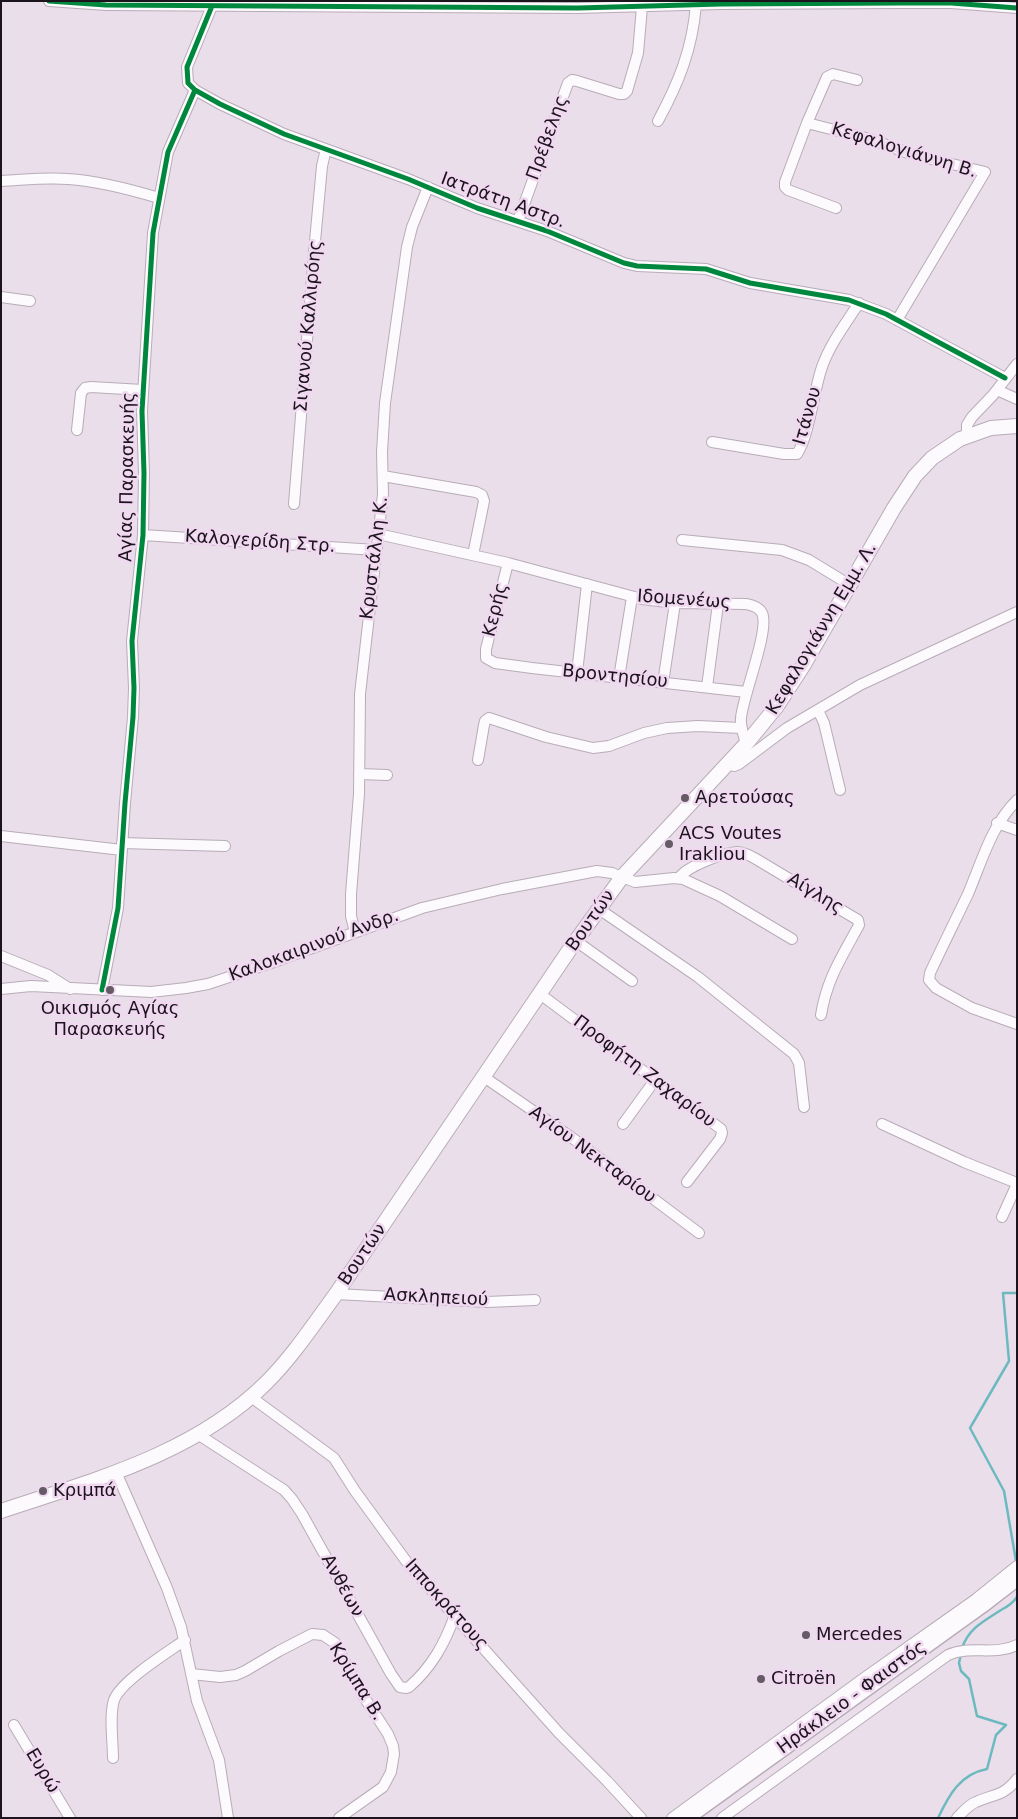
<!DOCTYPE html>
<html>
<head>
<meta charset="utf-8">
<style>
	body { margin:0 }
	#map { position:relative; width:1018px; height:1819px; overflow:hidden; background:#ebdeeb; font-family:"DejaVu Sans",sans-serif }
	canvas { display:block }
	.frame { position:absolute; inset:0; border:2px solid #1c141d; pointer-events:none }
</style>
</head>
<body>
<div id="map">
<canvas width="1018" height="1819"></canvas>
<div class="frame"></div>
</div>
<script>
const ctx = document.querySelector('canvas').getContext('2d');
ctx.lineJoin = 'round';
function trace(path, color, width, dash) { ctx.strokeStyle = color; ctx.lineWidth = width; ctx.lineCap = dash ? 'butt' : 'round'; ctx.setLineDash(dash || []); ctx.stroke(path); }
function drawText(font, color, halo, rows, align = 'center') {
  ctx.font = font + ' "DejaVu Sans",sans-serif'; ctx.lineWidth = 5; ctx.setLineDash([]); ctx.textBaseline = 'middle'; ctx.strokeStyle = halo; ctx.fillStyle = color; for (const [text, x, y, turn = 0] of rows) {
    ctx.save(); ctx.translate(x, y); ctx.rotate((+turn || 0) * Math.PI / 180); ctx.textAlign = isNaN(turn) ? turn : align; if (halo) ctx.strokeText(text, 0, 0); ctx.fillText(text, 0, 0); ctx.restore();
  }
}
const stream = new Path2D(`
	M1016 1561 1004 1491 970 1428 1009 1361 1003 1293H1017
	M962 1648C969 1628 984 1621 1001 1610 1007 1607 1013 1603 1017 1597
	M938 1818C949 1795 960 1774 987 1769L996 1735 1006 1725 977 1716 969 1679 961 1671 959 1663 961 1654`);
const minor = new Path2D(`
	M49 1 106 5 578 8 721 4 900 3H951L1017 8
	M212 6 187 67 188 83 195 90 220 104 284 134 408 179 477 208 547 231 624 263 637 266 706 269 750 283 849 300 886 314 1005 378
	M658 121C679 82 692 50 696 5
	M807 123 870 139 911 154 985 172 897 320
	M1 181C23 180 45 177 68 179 99 181 129 189 159 198
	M836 208 788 190 785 187V182L807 123 827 77 833 74 857 80
	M518 221 568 83 572 80 577 81 619 94H624L627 91 638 53 642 7
	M1 297 30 301
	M997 390 1017 399
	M77 430 81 393 85 388 91 387 143 390
	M967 435V425L972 417 993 395 1017 364
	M712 442 784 454H797C809 437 814 389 822 367 830 344 846 323 859 303
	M383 476 476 492 482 495 484 501 473 555
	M294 504 314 252 322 166 326 149
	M378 534 508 563 642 599 675 603 746 604C752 605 759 607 762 613 770 630 743 695 741 718 740 727 744 735 746 744
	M143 535 376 550
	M682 540 782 550 809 560 850 585
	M508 563 486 649V658L495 663 532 668 746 692
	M577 673 587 584
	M619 678 632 597
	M663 683 675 603
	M707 687 718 604
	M818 710 824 723 840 790
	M478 760 484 725 485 721 489 718 546 737 593 748 609 746 644 733 667 728 698 726 741 728
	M728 763 734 766 739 764 787 728 860 685 1017 612
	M359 774 387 775
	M1017 800C991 826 982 861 968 894 955 921 942 947 930 973L929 980 936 988 972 1008 1017 1024
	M997 823 1017 830
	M1 836 122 850
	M122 843 225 846
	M679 878C687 866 723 853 737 852 744 852 751 856 756 859L858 920 859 925C842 957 827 978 821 1015
	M599 909 698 977 794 1054 799 1063 804 1107
	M355 932 351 916V894L359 794 360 694 383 494 382 452 385 403 407 247 412 227 428 187
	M576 941 632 981
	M1 956 48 975 70 989
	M1 989 31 986 151 992 186 988 208 984 271 963 422 908 502 889 597 871 612 873 635 882 674 878 683 879 720 896 792 939
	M102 990 118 908 125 803 133 717 134 688 132 641 143 535 144 473 142 411 153 233 168 152 195 90
	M540 994 721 1129 722 1133 720 1139 687 1182
	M484 1077 571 1137 699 1233
	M623 1124 655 1080
	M882 1124 964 1162 1017 1183
	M1002 1217 1017 1184
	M336 1294 487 1302 535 1300
	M251 1397 334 1458 355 1491 409 1565 559 1733 607 1781 641 1818
	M199 1435 284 1490 292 1499 302 1514 391 1674 400 1687 406 1688 409 1687C432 1667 445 1643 455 1615
	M116 1472 167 1588 181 1627 197 1701 219 1760 228 1818
	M191 1674 220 1677 236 1675 245 1671 279 1651 312 1634 323 1635 335 1643 364 1697 388 1734 393 1746 394 1754 391 1772 383 1787 339 1818
	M14 1725 70 1818
	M113 1758C113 1741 109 1716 114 1700 121 1681 168 1652 185 1640
	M672 1818 864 1678 976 1599 1017 1566
	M722 1818 948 1655C970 1645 995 1656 1017 1645
	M957 1818C963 1812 968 1805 976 1802 994 1794 1004 1796 1017 1779`);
const secondary = new Path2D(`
	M1 1511C94 1480 194 1454 266 1383 293 1356 314 1324 336 1294L570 949 622 877 746 744 777 706 803 666 894 508 915 476 932 458 960 439 991 428 1017 426`);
const primary = new Path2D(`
	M686 1818 982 1605 1017 1578`);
const cycleway = new Path2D(`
	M49 1 106 5 578 8 721 4 900 3H951L1017 8
	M212 6 187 67 188 83 195 90 220 104 284 134 408 179 477 208 547 231 624 263 637 266 706 269 750 283 849 300 886 314 1005 378
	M102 990 118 908 125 803 133 717 134 688 132 641 143 535 144 473 142 411 153 233 168 152 195 90`);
const markers = [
	[685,798,5,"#645b65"],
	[669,844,5,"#645b65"],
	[110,990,5,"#645b65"],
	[43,1491,5,"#645b65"],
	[806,1635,5,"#645b65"],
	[761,1679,5,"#645b65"]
];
const streetNames = [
	["Πρέβελης",548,138,-70],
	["Κεφαλογιάννη Β.",904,151,17],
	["Ιατράτη Αστρ.",503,201,20],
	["Σιγανού Καλλιρόης",309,326,-85],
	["Ιτάνου",808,416,-74],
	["Αγίας Παρασκευής",128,477,-89],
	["Καλογερίδη Στρ.",260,542,4],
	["Κρυστάλλη Κ.",375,558,-83],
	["Ιδομενέως",684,600,4],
	["Κερής",496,610,-76],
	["Κεφαλογιάννη Εμμ. Λ.",822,629,-59],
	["Βροντησίου",615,677,6],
	["Αίγλης",815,894,31],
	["Βουτών",591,921,-55],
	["Καλοκαιρινού Ανδρ.",314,946,-20],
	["Προφήτη Ζαχαρίου",644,1072,37],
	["Αγίου Νεκταρίου",592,1155,36],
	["Βουτών",363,1255,-56],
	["Ασκληπειού",436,1298,3],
	["Ανθέων",342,1586,61],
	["Ιπποκράτους",446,1605,48],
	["Κρίμπα Β.",356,1682,58],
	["Ηράκλειο - Φαιστός",852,1698,-36],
	["Ευρώ",42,1771,59]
];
const poiNames = [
	["Αρετούσας",695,798],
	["ACS Voutes",679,834],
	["Irakliou",679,855],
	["Οικισμός Αγίας",110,1009,"center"],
	["Παρασκευής",110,1030,"center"],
	["Κριμπά",53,1491],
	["Mercedes",816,1635],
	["Citroën",771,1679]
];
trace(stream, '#6cbac0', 2.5);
trace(minor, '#b7acb7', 12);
trace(secondary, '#b7acb7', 16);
trace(primary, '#b7acb7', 18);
trace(minor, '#fcfafc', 10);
trace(secondary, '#fcfafc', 14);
trace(primary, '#fcfafc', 15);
trace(cycleway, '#00873e', 5);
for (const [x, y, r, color] of markers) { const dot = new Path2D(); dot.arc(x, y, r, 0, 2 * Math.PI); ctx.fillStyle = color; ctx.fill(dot); trace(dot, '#f1d8f1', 2); }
drawText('18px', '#1c141d', '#f1d8f1', streetNames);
drawText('18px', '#1c141d', '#f1d8f1', poiNames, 'left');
</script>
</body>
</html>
